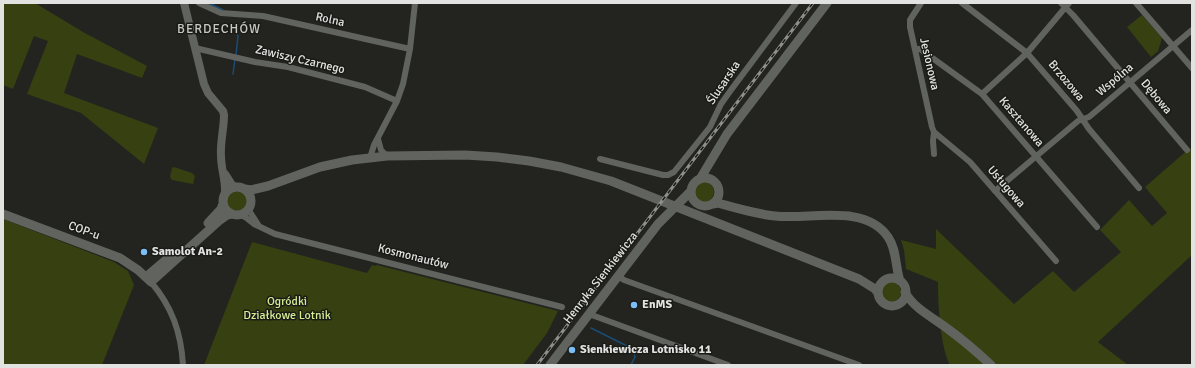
<!DOCTYPE html>
<html>
<head>
<meta charset="utf-8">
<style>
	body { margin:0 }
	#map { position:relative; width:1195px; height:368px; overflow:hidden; background:#232420; font-family:Signika,sans-serif }
	canvas { display:block }
	.frame { position:absolute; inset:0; border:4px solid #e2e3e1; pointer-events:none }
</style>
</head>
<body>
<div id="map">
<canvas width="1195" height="368"></canvas>
<div class="frame"></div>
</div>
<script>
const ctx = document.querySelector('canvas').getContext('2d');
ctx.lineJoin = 'round';
function fill(path, color) { ctx.fillStyle = color; ctx.fill(path, 'evenodd'); }
function trace(path, color, width, dash) { ctx.strokeStyle = color; ctx.lineWidth = width; ctx.lineCap = dash ? 'butt' : 'round'; ctx.setLineDash(dash || []); ctx.stroke(path); }
function drawText(font, color, halo, rows, align = 'center') {
  ctx.font = font + ' Signika,sans-serif'; ctx.lineWidth = 3; ctx.setLineDash([]); ctx.textBaseline = 'middle'; ctx.strokeStyle = halo; ctx.fillStyle = color; for (const [text, x, y, turn = 0] of rows) {
    ctx.save(); ctx.translate(x, y); ctx.rotate((+turn || 0) * Math.PI / 180); ctx.textAlign = isNaN(turn) ? turn : align; if (halo) ctx.strokeText(text, 0, 0); ctx.fillText(text, 0, 0); ctx.restore();
  }
}
const green = new Path2D(`
	M3 3H35L83 32 147 66 142 78 77 54 64 93 158 128 144 164 81 113 27 94 48 41 34 36 13 89 3 85Z
	M1142 15 1162 38 1158 51 1151 57 1127 27Z
	M1190 148 1192 151V255L1098 342 1128 365H950C940 346 938 304 938 282L906 269 904 250 901 240 936 249V229L1014 304 1053 271 1074 292 1121 252 1100 230 1129 200 1152 226 1167 213 1145 187Z
	M174 167 192 173 195 176 193 184 172 180 170 177 172 168Z
	M694 192a10 10 0 1 1 20 0a10 10 0 1 1-20 0Z
	M227 201a10 10 0 1 1 20 0a10 10 0 1 1-20 0Z
	M3 219 114 262 128 271 134 285 102 365H3Z
	M252 242 367 273 372 265 375 266 377 265 558 311 547 333 523 365H204Z
	M881 292a10 10 0 1 1 20 0a10 10 0 1 1-20 0Z`);
const stream = new Path2D(`
	M209 3 223 10
	M235 29 238 36 236 55
	M233 74 235 59
	M591 328 633 349 635 357 631 365`);
const minor = new Path2D(`
	M199 3 221 13 263 16 410 49
	M921 3 910 20V27L932 127 934 132 970 162 1056 261
	M962 3 1027 53 1077 111 1089 129 1139 188
	M1061 3 1073 15 1187 150
	M1136 3 1192 68
	M195 48 255 62 288 67 365 87 397 101
	M915 49H920L982 94 1097 227
	M982 94 1027 53 1069 3
	M378 139 381 150 387 156
	M934 154 933 141 934 132
	M370 158 374 145 397 101 403 84 410 49 415 3
	M600 159 663 175H668L674 172 710 127 721 104 731 90 796 3
	M995 191 1078 121 1089 117 1192 30
	M249 207 250 212 259 226
	M239 214 245 217 254 224 275 234 562 307
	M618 276 624 280 859 365
	M151 282C172 307 181 332 183 365
	M589 314 728 365`);
const tertiary = new Path2D(`
	M184 3 204 84 208 93 223 111 224 115C224 129 220 142 221 156 221 169 226 181 225 194
	M225 174 232 185 236 187`);
const secondary = new Path2D(`
	M691 192a14 14 0 1 1 28 0a14 14 0 1 1-28 0Z
	M700 179 727 134 827 3
	M223 201a14 14 0 1 1 28 0a14 14 0 1 1-28 0Z
	M245 189 251 190 268 186 320 167 352 160 387 156 465 155 497 157 529 161 561 167 611 181 859 279 875 289 878 293
	M713 204 718 203C736 208 756 214 775 216 810 220 865 203 888 237 897 250 895 266 900 281
	M3 214 120 258 138 270 151 282 220 220 227 215 232 214
	M208 223 221 209 223 204
	M146 277 173 254
	M878 292a14 14 0 1 1 28 0a14 14 0 1 1-28 0Z
	M905 292C914 309 934 318 948 329 963 340 977 352 991 365
	M550 365 658 224 691 191`);
const rail = new Path2D(`
	M537 365 813 3`);
const markers = [
	[144,252,4,"#7bbef8"],
	[634,305,4,"#7bbef8"],
	[572,350,4,"#7bbef8"]
];
const streetNames = [
	["Rolna",330,20,12],
	["Zawiszy Czarnego",300,60,13],
	["Jesionowa",929,64,77],
	["Wspólna",1115,80,-40],
	["Brzozowa",1066,81,50],
	["Ślusarska",724,83,-56],
	["Dębowa",1156,97,50],
	["Kasztanowa",1021,122,49],
	["Usługowa",1006,187,49],
	["COP-u",84,231,20],
	["Kosmonautów",413,257,14],
	["Henryka Sienkiewicza",601,278,-52]
];
const poiNames = [
	["Samolot An-2",152,252],
	["EnMS",642,305],
	["Sienkiewicza Lotnisko 11",580,350]
];
const parkNames = [
	["Ogródki",287,302],
	["Działkowe Lotnik",287,316]
];
const neighbourhoodNames = [
	["BERDECHÓW",219,30]
];
fill(green, '#364011');
trace(stream, '#194d75', 1.5);
trace(minor, '#61635e', 6);
trace(tertiary, '#61635e', 8);
trace(secondary, '#61635e', 9);
trace(rail, '#8f908d', 3);
trace(rail, '#1a1b17', 1.5, [4.5]);
for (const [x, y, r, color] of markers) { const dot = new Path2D(); dot.arc(x, y, r, 0, 2 * Math.PI); ctx.fillStyle = color; ctx.fill(dot); trace(dot, '#1a1b17', 1.5); }
drawText('12px', '#e2e3e1', '#1a1b17', streetNames);
drawText('bold 12px', '#e2e3e1', '#1a1b17', poiNames, 'left');
drawText('12px', '#d4ec93', '#1a1b17', parkNames);
ctx.letterSpacing = '1px';
drawText('13px', '#c6c7c2', '#1a1b17', neighbourhoodNames);
ctx.letterSpacing = '0px';
</script>
</body>
</html>
